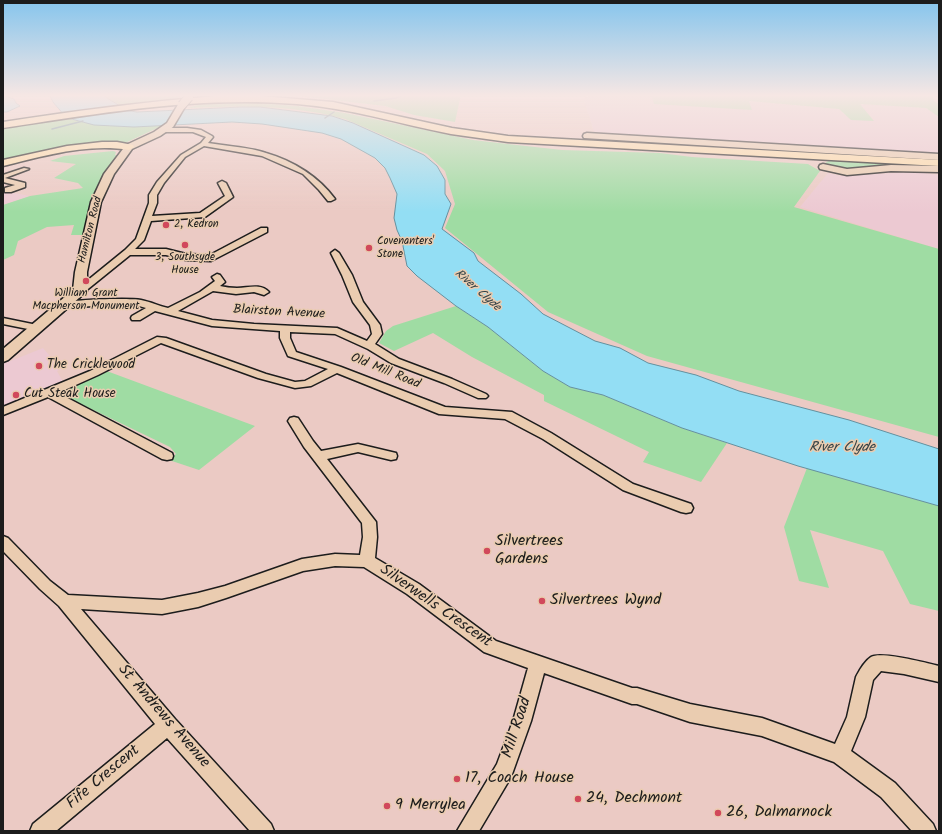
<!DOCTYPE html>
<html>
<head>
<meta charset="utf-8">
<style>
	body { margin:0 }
	#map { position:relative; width:942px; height:834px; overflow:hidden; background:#ebcac4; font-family:Kalam,sans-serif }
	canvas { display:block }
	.frame { position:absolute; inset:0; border:4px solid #1c1c1c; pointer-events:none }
</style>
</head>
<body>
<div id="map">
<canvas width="942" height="834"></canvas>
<div class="frame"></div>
</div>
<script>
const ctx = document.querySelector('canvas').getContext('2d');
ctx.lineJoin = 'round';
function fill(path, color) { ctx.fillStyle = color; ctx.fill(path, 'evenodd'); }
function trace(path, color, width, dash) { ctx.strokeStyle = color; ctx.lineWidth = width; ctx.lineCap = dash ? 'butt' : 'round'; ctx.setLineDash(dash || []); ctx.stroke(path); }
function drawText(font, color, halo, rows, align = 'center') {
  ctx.font = font + ' Kalam,sans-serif'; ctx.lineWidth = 3; ctx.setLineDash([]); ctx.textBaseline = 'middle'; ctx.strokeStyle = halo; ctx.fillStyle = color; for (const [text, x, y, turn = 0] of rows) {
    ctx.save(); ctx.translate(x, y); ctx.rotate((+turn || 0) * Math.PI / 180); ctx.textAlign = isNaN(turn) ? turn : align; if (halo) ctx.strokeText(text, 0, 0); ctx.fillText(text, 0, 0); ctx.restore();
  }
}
const built = new Path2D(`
	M589 95H648L652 97 752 110 749 101 839 109 851 120H874L860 104 926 108 939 117V155L594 132 584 99Z
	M914 172 939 175V249L800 207 828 173 841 176Z
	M3 191 30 196 3 205Z
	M43 348 61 369 57 371 63 382 3 407V364Z`);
const green = new Path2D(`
	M105 95H171L181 96 178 98 120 105 107 99Z
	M290 95H461L455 122 414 115 385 106Z
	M648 95H933L934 101 939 104V117L926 108 860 104 874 121 851 120 839 109 749 101 752 110 654 104 652 97Z
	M213 102H247L298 106 345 113 473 140 508 144 562 150 660 153 692 157 808 164 820 171 794 207 939 249V437L647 356 548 312 445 228 455 204 445 171 427 154 345 119C294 104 237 106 187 108L201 104Z
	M64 117C96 128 130 127 164 125L125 143 60 149 3 160V126Z
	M113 151 116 152 115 155H117L91 198 83 235H71L74 225 47 227 18 241 14 255 3 260V205L30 196 83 188 78 183 54 178 76 164 50 161 64 156Z
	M830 160 939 166V168L852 170 826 165 825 163Z
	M456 306 488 327 543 371 570 387 603 395 682 428 727 443 701 482 643 462 649 452 544 401V395L472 357 433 333 394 351 379 343 386 331 393 326Z
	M104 370 255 426 199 470 169 460 176 454 170 447 56 392Z
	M807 468 939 506V611L910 604 883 551 810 530 829 588 799 581 784 527Z`);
const water = new Path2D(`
	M3 95 14 99 16 103 20 106 7 112H3Z
	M50 95H104C110 102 118 102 123 110L137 112 241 107H260L332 116 353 123 424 155 437 166 445 180V194L451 204 442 229 474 253 478 261 521 294 543 314 595 341 620 348 648 363 696 375 739 391 849 420 939 449V506L798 466 682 428 603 395 570 387 543 371 488 327 456 306 417 276 407 266 402 241 397 230 394 218 397 194 390 178 385 168 375 158 341 139 322 133 262 124 232 122 134 127 94 125 64 117C61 108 52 105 50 95Z`);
const stream = new Path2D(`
	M842 95H858
	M374 101 396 98 403 95
	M325 118 334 112
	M52 129 83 121`);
const minor = new Path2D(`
	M187 128 201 130 212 136 213 137 208 143C226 146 249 147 266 153 293 161 318 176 335 199L331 201H328L319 190 303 174 262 156 204 146 185 157 164 183 157 195V203L152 216 200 213 225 196 218 183 222 181 226 183 233 197 205 217 151 221 144 240 135 249H166L186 254 210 255 261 228H267V232L211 261 186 260 166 255H130L83 293H77L75 291 77 289 125 250 136 239 149 203V195L157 182 181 155 201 143 206 137 193 132H163L160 130 163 128Z
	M24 168 29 169 5 178 25 183V187L11 192H5V188L15 185 3 182V175Z
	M335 250 339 253 352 275 363 302 380 325 382 334 375 344 399 359 452 379 486 394 488 396 486 398H478L444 383 391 363 368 349 335 334 290 332V338L296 352 341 367 445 407 512 412 551 433 633 484 691 504 693 508 691 512 686 513 681 512 623 490 543 439 505 419 439 414 337 373 311 386 295 388 258 378 161 343 98 375 58 393 172 453 173 456 172 459 167 460 162 459 48 397 3 415V407L90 371 157 337 166 338 266 374 295 382 305 381 328 369 288 356 280 338V331L212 326 155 311 140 320H132L131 318 132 316 146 308 139 306H93L63 308 58 305C63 299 131 298 141 300 151 302 159 306 168 308L200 292 215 281 212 277 217 274 220 275 225 282 220 286C225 287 231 288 237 288 248 288 260 283 269 292L264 295 254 292 236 294 213 291 178 311 212 320 254 324 337 328 367 341 372 334 370 325 353 302 342 275 331 253Z
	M3 318 42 326 43 328 38 331 3 324Z
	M294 417 298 418 313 441 321 451 358 444 396 453 397 456 396 459 391 460 358 452 327 459 376 522 377 537 375 558 419 584 496 641 632 688H637L690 704 762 718 835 744 847 717 856 677C859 671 865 661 871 657 881 651 926 663 939 666V682L904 674 881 671 873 680 865 717 851 751 895 783 933 824 936 831H912L881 797 834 762 762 736 690 722 637 704H632L544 673 531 721 511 777 479 831H457L497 764 513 721 528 668 484 652 407 594 364 567 335 566 303 571 226 598 198 607 162 614 81 609 175 719 271 824 274 831H250L167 738 56 831H30L33 824 155 724 59 606 40 589 3 551V536L8 538 50 581 68 595 162 600 198 593 225 586 302 559 335 554 360 555 363 537 362 523 304 447 288 421 290 418Z`);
const tertiary = new Path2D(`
	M823 164 847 169 891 165 939 166V172L891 171 847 175 820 169 819 167 820 165Z`);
const secondary = new Path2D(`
	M179 103H185L186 105 173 127 160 136 132 149 114 174 101 202 87 272V291L8 360 3 362V349L73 290 75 272 91 202 104 174 126 145 154 132 167 123Z
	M587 133 939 154V160L584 138 583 136 584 134Z`);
const trunk = new Path2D(`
	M215 96H261L333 102 452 128 508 136 939 160V166L508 142C489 139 470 137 451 134 400 124 349 108 297 104 199 96 100 113 3 128V122C73 111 144 102 215 96Z
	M102 142H117L133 145 134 147 129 150C88 143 43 156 3 166V160L67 146Z`);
const secondaryBridge = new Path2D(`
	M182 105 189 97`);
const markers = [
	[166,225,4,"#d1495b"],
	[185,245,4,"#d1495b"],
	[369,248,4,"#d1495b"],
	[86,281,4,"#d1495b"],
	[39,366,4,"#d1495b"],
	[16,395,4,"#d1495b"],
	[487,551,4,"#d1495b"],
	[542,601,4,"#d1495b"],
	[457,779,4,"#d1495b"],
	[578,799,4,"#d1495b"],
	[387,806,4,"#d1495b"],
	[718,813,4,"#d1495b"]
];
const farPoinames = [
	["2, Kedron",174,225],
	["Covenanters'",377,242],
	["Stone",377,255],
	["3, Southsyde",185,258,"center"],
	["House",185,271,"center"],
	["William Grant",86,294,"center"],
	["Macpherson Monument",86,307,"center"]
];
const farStreetnames = [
	["Hamilton Road",91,230,-76]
];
const farWaternames = [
	["River Clyde",477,291,41]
];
const streetNames = [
	["Blairston Avenue",279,313,3],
	["Old Mill Road",385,372,22]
];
const poiNames = [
	["The Cricklewood",47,366],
	["Cut Steak House",24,395]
];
const waterNames = [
	["River Clyde",842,449]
];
const nearPoinames = [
	["Silvertrees",495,542],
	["Gardens",495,560],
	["Silvertrees Wynd",550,601],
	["17, Coach House",465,779],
	["24, Dechmont",586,799],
	["9 Merrylea",395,806],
	["26, Dalmarnock",726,813]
];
const nearStreetnames = [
	["Silverwells Crescent",435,607,35],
	["St Andrews Avenue",163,717,49],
	["Mill Road",518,728,-72],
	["Fife Crescent",104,778,-40]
];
fill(built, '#ecc9d2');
fill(green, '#9fdca3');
fill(water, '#93def4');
trace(water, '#63909e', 1);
trace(stream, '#63909e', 1.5);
trace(minor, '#1c1c1c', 3);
trace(tertiary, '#1c1c1c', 3);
trace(secondary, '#1c1c1c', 3);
trace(trunk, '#1c1c1c', 3);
fill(minor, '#eaccb0');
fill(tertiary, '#eaccb0');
fill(secondary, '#eaccb0');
fill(trunk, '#fddcac');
trace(secondaryBridge, '#1c1c1c', 10, []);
trace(secondaryBridge, '#eaccb0', 8);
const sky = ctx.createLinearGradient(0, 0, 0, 212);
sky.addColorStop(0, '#86c5ed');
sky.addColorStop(0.45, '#f6e7e4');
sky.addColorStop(1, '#f6e7e400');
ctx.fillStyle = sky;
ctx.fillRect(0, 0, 942, 212);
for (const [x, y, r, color] of markers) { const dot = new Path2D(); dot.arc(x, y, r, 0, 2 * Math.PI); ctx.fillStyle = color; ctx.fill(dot); trace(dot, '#eaccb0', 1.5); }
drawText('11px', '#1c1c1c', '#eaccb0', farPoinames, 'left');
drawText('11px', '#1c1c1c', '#eaccb0', farStreetnames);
drawText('italic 12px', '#344347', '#eaccb0', farWaternames);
drawText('13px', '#1c1c1c', '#eaccb0', streetNames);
drawText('13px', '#1c1c1c', '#eaccb0', poiNames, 'left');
drawText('italic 14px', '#344347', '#eaccb0', waterNames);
drawText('16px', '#1c1c1c', '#eaccb0', nearPoinames, 'left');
drawText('16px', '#1c1c1c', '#eaccb0', nearStreetnames);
</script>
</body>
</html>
